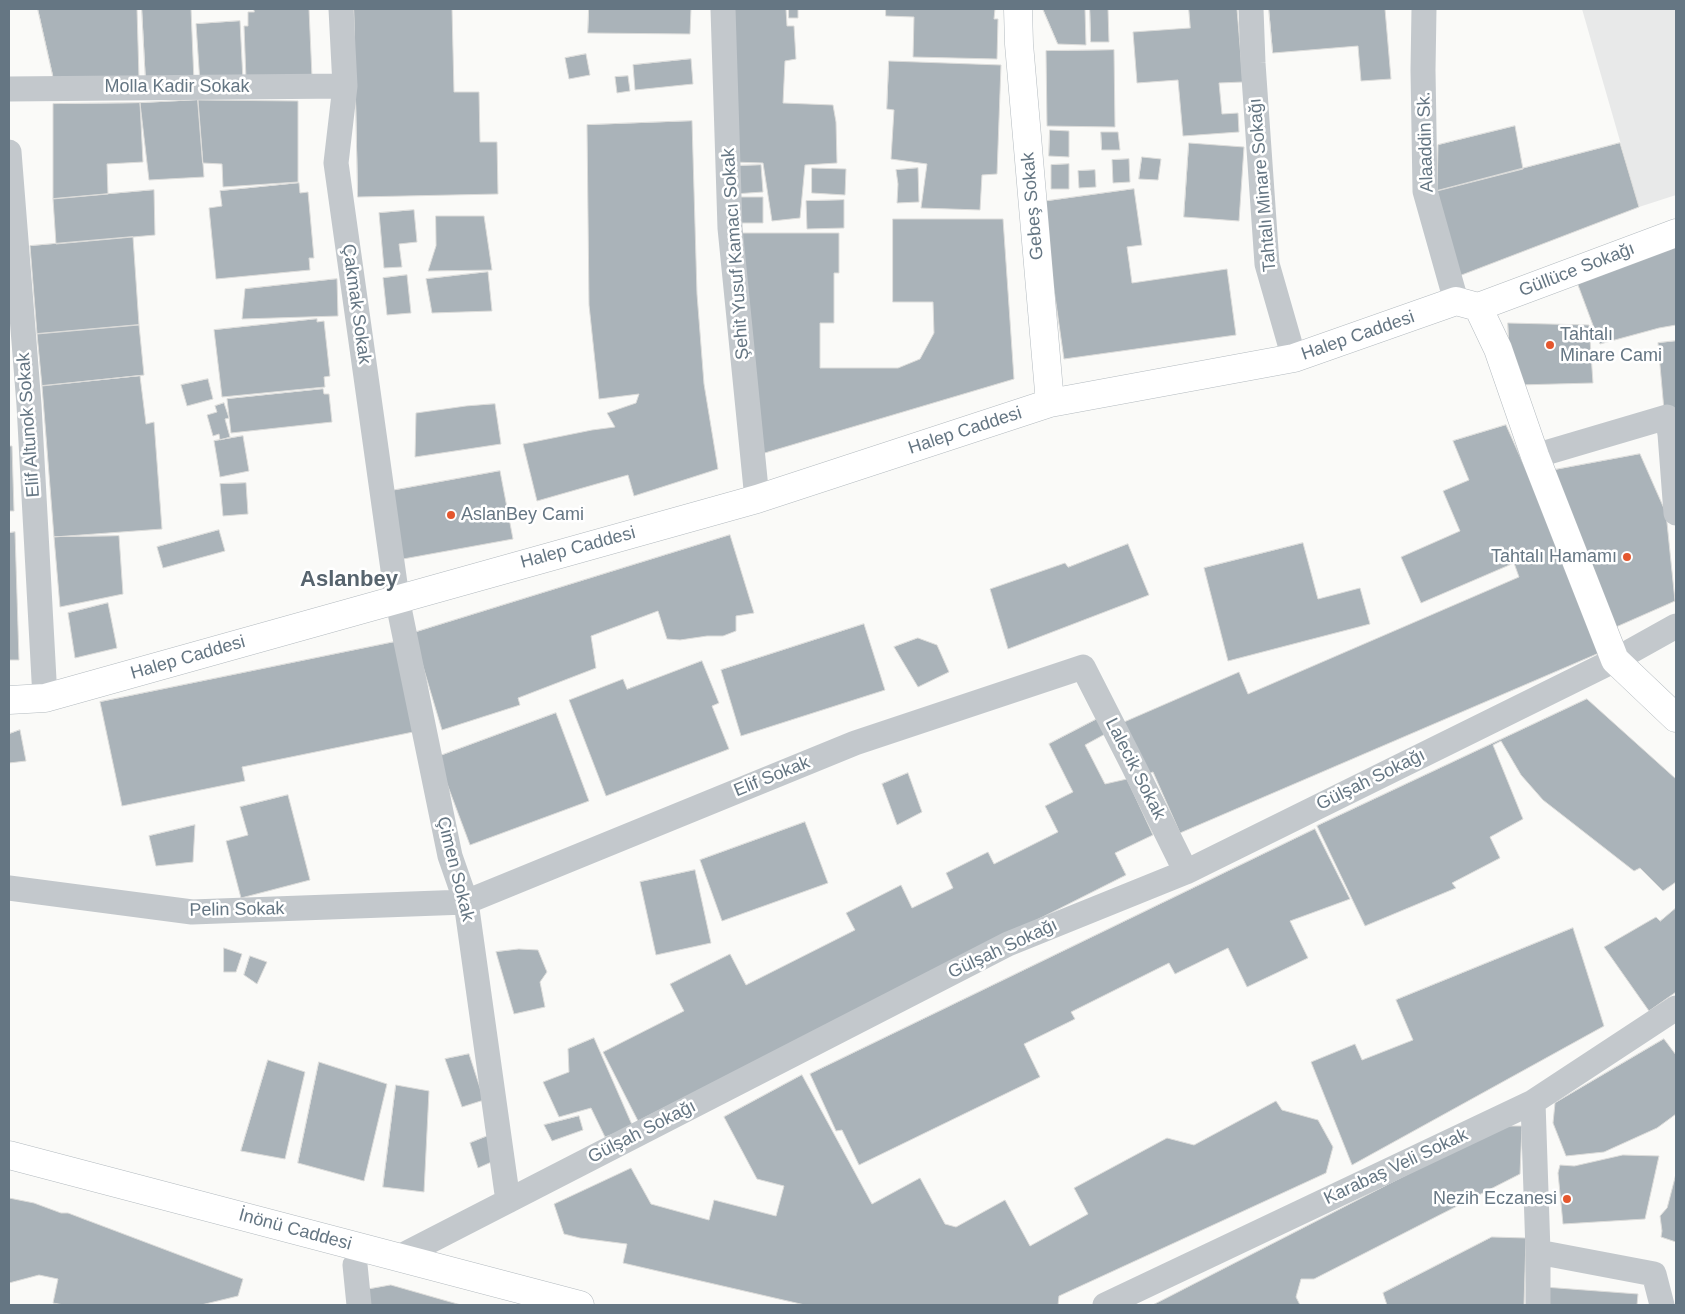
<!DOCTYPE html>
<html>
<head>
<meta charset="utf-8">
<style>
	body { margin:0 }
	#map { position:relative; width:1685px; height:1314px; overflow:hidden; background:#fafaf8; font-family:Helvetica,sans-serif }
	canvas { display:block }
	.frame { position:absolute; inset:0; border:10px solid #657683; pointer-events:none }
</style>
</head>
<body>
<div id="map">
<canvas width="1685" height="1314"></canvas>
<div class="frame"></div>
</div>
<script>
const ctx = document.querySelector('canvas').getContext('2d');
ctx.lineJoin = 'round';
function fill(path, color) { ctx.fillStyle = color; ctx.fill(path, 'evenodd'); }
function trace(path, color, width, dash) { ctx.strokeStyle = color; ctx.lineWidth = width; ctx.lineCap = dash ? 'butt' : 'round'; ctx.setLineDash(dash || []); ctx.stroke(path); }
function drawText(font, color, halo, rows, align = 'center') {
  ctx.font = font + ' Helvetica,sans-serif'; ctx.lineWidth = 5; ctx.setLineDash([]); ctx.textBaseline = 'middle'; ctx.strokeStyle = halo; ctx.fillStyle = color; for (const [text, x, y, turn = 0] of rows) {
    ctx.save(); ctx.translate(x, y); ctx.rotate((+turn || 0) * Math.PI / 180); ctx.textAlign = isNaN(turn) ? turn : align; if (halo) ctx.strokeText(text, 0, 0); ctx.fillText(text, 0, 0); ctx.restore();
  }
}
const built = new Path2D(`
	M1582 9H1676V195L1639 207Z`);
const building = new Path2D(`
	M38 9H137L139 78 54 80Z
	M142 9H191L194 82 146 84Z
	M254 9H309L312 77 246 79 244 26H248V12H254Z
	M354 9H452L454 92H479L480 142H497L498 194 358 197Z
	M589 9H691L690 34 588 33Z
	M729 9H786L787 26H794L796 59 785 61 783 103 833 105 836 122 837 163 805 165 800 218 772 221 763 163 732 162Z
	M789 9H798V18H789Z
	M886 9H995L994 19H998L997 59 913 57 914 17 886 16Z
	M1043 9H1085L1086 45 1058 44Z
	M1090 9H1108L1109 42H1091Z
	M1189 9H1237L1243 82 1219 83 1222 114 1238 113 1239 132 1183 136 1178 80 1137 83 1133 32 1190 28Z
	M1269 9H1385L1391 79 1361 81 1358 46 1273 53Z
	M240 21 243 81 200 83 196 24Z
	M1114 50 1115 127 1047 126 1046 51Z
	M586 54 590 75 569 79 565 58Z
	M691 59 693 84 635 90 633 65Z
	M889 61 1001 65 997 174 982 175 980 210 921 208 927 164 891 159 894 110 887 109Z
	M628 76 630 91 617 93 615 77Z
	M198 100 204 177 149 180 140 103Z
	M198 100 298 101V182L223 187 222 164 203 163Z
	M140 103 143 162 107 164 108 194 53 199V104Z
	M692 121 697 294 704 384 718 469 634 496 628 475 537 501 523 444 592 430 615 427 607 413 636 403 639 394 599 399 589 305 587 125Z
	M1515 126 1523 169 1437 191 1438 145Z
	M1050 130 1069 131V157L1049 156Z
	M1101 132H1118L1120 150H1102Z
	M1189 143 1244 147 1239 221 1184 217Z
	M1620 143 1639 207 1459 276 1437 191Z
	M1142 157 1161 159 1158 180 1139 179Z
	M1129 159 1130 182 1113 183 1112 160Z
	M1069 164V189H1051V165Z
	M761 165 763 192 734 194 732 166Z
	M812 168 846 169 845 195 812 193Z
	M918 168 919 202 897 203 898 184 896 170Z
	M1095 170 1096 187 1079 188 1078 171Z
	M299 183 300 193 308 192 314 258H309L310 270 216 279 209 208 222 206 220 191Z
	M1134 189 1142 245 1127 247 1132 283 1227 269 1236 335 1064 359 1049 255 1040 202Z
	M154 190 155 235 56 244 53 199Z
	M737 197H763V223H738Z
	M844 200V228L807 229 806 201Z
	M414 210 417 242 399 244 402 267 384 268 379 213Z
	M436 216H484L492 270 428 271 436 246Z
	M893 219H1003L1014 379 758 455 740 233H839V273H834V323H820V368H898L920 359 934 333 933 302H893Z
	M133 237 139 325 37 334 30 246Z
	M1676 239V325L1659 328 1600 344 1575 277Z
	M488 272 492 311 432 313 426 279Z
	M407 275 411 313 387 315 383 278Z
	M337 279 338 316 242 319 245 289Z
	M317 319V322L324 321 330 376 324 377 325 387 222 397 214 330Z
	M1508 323 1589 325 1593 383 1518 385 1510 366Z
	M139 325 144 375 42 386 37 334Z
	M1676 341V409L1664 410 1658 343Z
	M140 376 146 424 154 422 162 529 54 537 42 386Z
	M208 379 213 399 187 406 181 385Z
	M323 389 324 394H329L332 422 231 433 227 399Z
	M224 403 229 418 225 419 230 437 220 440 219 434 213 436 207 415 217 412 215 406Z
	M495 404 501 444 415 457 416 413 466 406Z
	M1506 425 1606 650 1180 833 1153 772 1147 774 1124 722 1239 672 1248 694 1519 577 1514 563 1421 603 1401 557 1460 531 1443 491 1469 480 1453 441Z
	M243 436 249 471 220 477 214 441Z
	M9 446H12L14 511H9Z
	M1640 454 1666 513 1675 601 1616 627 1543 472Z
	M500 471 513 539 403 559 390 491Z
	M246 483 248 514 223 516 220 484Z
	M219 530 225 551 163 568 157 547Z
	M15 532 19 660H9V533Z
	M730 535 754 613 736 616V631L723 636H707L680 640 667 639 658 611 591 636 596 668 518 698 520 705 442 730 413 633Z
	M119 536 123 594 60 607 54 537Z
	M1303 543 1318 599 1360 588 1370 624 1228 661 1204 568Z
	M1128 544 1149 595 1008 649 990 589 1065 563 1068 567Z
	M108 603 117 648 75 658 68 613Z
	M864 624 885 690 741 736 721 670Z
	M918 638 937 645 949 672 918 687 894 647Z
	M404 640 423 730 242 767 245 781 122 806 100 702Z
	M702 661 719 703 712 706 729 749 606 796 569 700 623 679 627 689Z
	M1587 699 1676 779V882L1663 891 1640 868 1634 871 1543 800 1521 775 1501 741 1493 745 1523 819 1490 837 1500 858 1452 883 1456 888 1365 926 1317 826Z
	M556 713 589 801 470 845 437 757Z
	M1099 718 1107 733 1085 745 1105 784 1127 779 1153 835 1115 853 1126 875 638 1121 603 1052 684 1011 670 984 730 954 746 985 855 930 846 913 901 885 912 908 953 888 946 873 988 852 994 864 1058 832 1045 806 1073 792 1049 744Z
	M20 730 26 761 9 763V734Z
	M908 773 922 812 897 825 882 784Z
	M288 795 310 880 241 898 226 841 248 835 240 807Z
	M805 822 828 883 722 921 700 860Z
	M195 825 193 862 156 866 149 836Z
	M1315 829 1350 899 1290 921 1308 958 1247 987 1228 948 1175 974 1169 963 1071 1012 1075 1019 1024 1044 1040 1077 859 1165 842 1130 836 1131 810 1074Z
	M695 870 711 943 656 955 640 882Z
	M1676 908V992L1649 1011 1604 947 1656 917 1660 921Z
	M1573 928 1604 1026 1352 1165 1311 1062 1355 1044 1362 1060 1413 1040 1396 1000Z
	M224 948 242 954 236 972H224Z
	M519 949 538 950 547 972 540 982 545 1007 514 1014 496 952Z
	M250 956 267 962 257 984 244 975Z
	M594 1038 633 1127 605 1137 591 1108 559 1117 543 1082 569 1072 568 1049Z
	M1664 1039 1676 1055V1114L1657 1128 1604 1152 1566 1156 1553 1123 1555 1103Z
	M469 1054 484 1100 462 1107 445 1059Z
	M268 1060 305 1072 285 1159 241 1151Z
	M319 1062 387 1084 364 1181 298 1163Z
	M802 1075 872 1204 920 1178 945 1224 956 1227 1005 1200 1030 1246 1088 1214 1074 1188 1167 1138 1194 1145 1276 1101 1282 1110 1318 1120 1333 1147 1326 1173 1059 1296 1058 1305H805L623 1263 627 1244 580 1238 564 1234 554 1204 631 1168 651 1204 709 1220 714 1200 776 1216 784 1186 757 1179 724 1117Z
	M396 1085 429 1091 424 1192 383 1187Z
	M579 1116 583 1130 552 1141 544 1125Z
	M1502 1126H1522L1520 1174 1314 1279H1301L1296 1297 1300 1305H1153Z
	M495 1133 505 1156 478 1168 470 1143Z
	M1623 1155 1659 1156 1645 1219 1563 1224 1558 1173 1560 1165 1574 1166Z
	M1676 1174V1242L1661 1237 1662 1231 1660 1216 1667 1208Z
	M9 1198 34 1203 61 1213H68L243 1279 238 1296 201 1305H64L53 1303 58 1279 39 1275 9 1283Z
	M1492 1237 1526 1238 1524 1305H1387L1383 1293Z
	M391 1285 461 1305H369L364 1290Z
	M1544 1287 1638 1294 1637 1305H1543Z`);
const street = new Path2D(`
	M341 9 345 86 336 163 397 598 450 856 466 902 508 1201
	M723 9 730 228 757 499
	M1251 9 1253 63 1267 264 1294 358
	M1424 9 1423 70 1425 191 1456 301
	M9 89 345 86
	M9 152 29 405 45 698
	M1670 434 1676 513
	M1535 456 1667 417 1670 434 1676 432
	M9 888 192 912 466 902 855 743 1083 667 1133 765 1186 872
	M1533 1102 1538 1252V1305
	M1538 1252 1654 1274 1662 1305
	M399 1257 1008 944 1186 872 1615 660 1676 626
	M355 1265 359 1305
	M1105 1305 1533 1102 1676 1008`);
const secondary = new Path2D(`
	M1018 9 1019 44 1050 403
	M1478 307 1676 233
	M9 700 45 698 757 499 1050 403 1294 358 1456 301 1478 307 1498 349 1535 456 1615 660 1676 718
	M9 1155 580 1305`);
const markers = [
	[1550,345,5,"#e4572e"],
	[451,515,5,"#e4572e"],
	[1627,557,5,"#e4572e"],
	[1567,1199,5,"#e4572e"]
];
const streetNames = [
	["Molla Kadir Sokak",177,87],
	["Alaaddin Sk.",1426,142,-92],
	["Tahtalı Minare Sokağı",1263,185,-95],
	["Gebeş Sokak",1033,206,-95],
	["Şehit Yusuf Kamacı Sokak",736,254,-94],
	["Güllüce Sokağı",1577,270,-21],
	["Çakmak Sokak",356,304,82],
	["Halep Caddesi",1358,336,-19],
	["Elif Altunok Sokak",29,425,-94],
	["Halep Caddesi",965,431,-18],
	["Halep Caddesi",578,548,-15],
	["Halep Caddesi",188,658,-16],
	["Lalecik Sokak",1135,769,63],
	["Elif Sokak",772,777,-22],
	["Gülşah Sokağı",1371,780,-26],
	["Çimen Sokak",455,869,76],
	["Pelin Sokak",237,910,-1],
	["Gülşah Sokağı",1003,949,-25],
	["Gülşah Sokağı",642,1132,-27],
	["Karabaş Veli Sokak",1396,1167,-25],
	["İnönü Caddesi",295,1230,15]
];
const poiNames = [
	["Tahtalı",1560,335],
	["Minare Cami",1560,356],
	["AslanBey Cami",461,515],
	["Tahtalı Hamamı",1617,557,"right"],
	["Nezih Eczanesi",1557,1199,"right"]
];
const districtNames = [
	["Aslanbey",349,580]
];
fill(built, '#e8e9e9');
fill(building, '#aab3b9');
trace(building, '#dcdcda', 1);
trace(secondary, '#b3babf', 29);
trace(street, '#c3c8cc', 25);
trace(secondary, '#fff', 28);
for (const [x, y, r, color] of markers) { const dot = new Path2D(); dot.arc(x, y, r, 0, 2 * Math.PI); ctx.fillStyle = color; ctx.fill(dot); trace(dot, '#fff', 2); }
drawText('18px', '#657683', '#fff', streetNames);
drawText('18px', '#657683', '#fff', poiNames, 'left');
drawText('bold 22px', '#57646e', '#fff', districtNames);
</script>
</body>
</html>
